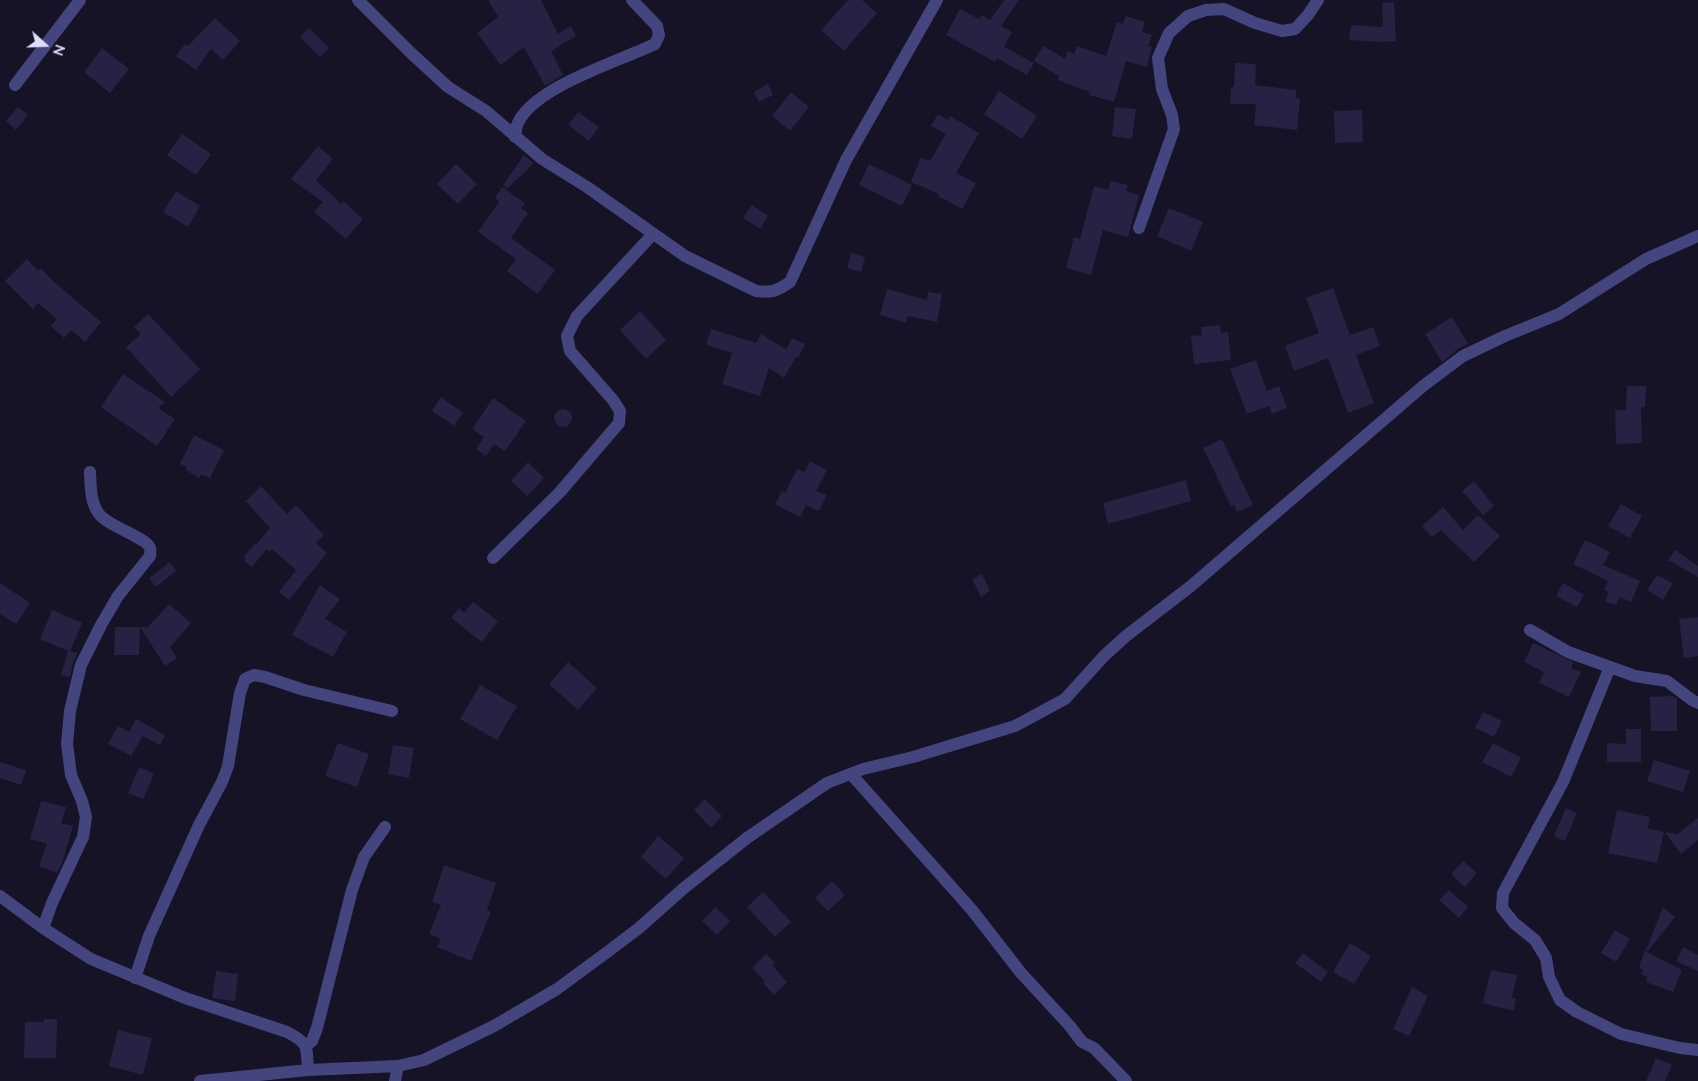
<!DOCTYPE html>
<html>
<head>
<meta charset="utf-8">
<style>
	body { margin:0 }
	#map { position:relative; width:1698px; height:1081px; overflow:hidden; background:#151325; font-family:Mulish,sans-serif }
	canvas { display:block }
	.north { position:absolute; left:20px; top:20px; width:50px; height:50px; -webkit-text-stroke:4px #151325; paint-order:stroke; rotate:110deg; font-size:14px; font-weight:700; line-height:20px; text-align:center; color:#dedcfa }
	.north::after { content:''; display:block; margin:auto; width:18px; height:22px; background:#dedcfa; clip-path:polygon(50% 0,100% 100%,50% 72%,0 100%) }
</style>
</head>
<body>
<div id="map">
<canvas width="1698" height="1081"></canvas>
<div class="north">N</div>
</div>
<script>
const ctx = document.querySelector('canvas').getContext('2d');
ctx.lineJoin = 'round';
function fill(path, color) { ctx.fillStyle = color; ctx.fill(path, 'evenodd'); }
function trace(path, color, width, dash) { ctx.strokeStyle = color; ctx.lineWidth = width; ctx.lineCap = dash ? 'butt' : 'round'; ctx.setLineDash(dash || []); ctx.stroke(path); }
const building = new Path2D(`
	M488 0H541L558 34 571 26 576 36 551 51 563 75 545 86 524 47 501 65 477 33 498 17Z
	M848 0H862L877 13 844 51 821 30Z
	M1004 0H1019L1001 26 1012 32 1004 47 1034 63 1027 75 997 58 995 62 946 35 960 9 979 19 982 15 990 20Z
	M1394 2 1396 41 1381 42 1349 40 1351 25 1383 27 1382 3Z
	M1126 16 1145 22 1142 32 1152 35 1148 46 1152 47 1147 67 1126 61 1114 102 1089 95 1090 92 1058 80 1059 76 1034 61 1043 46 1065 59 1068 51 1074 54 1077 46 1106 56 1117 22 1123 24Z
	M215 18 240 41 223 60 211 49 196 70 176 56 185 44 188 46Z
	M309 28 329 48 320 57 300 37Z
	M102 48 129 69 110 93 84 72Z
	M1235 63 1256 64 1255 85 1296 90V98L1300 99 1297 130 1254 125 1256 104H1230L1231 87H1234Z
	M768 84 773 95 759 102 754 92Z
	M999 91 1037 116 1022 139 984 114Z
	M791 92 809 107 790 131 772 116Z
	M18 107 28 115 16 130 6 121Z
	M1115 107 1136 109 1132 139 1112 136Z
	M1362 110 1363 142 1335 143 1334 111Z
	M578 112 599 127 589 141 568 125Z
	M938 114 948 120 950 116 979 133 956 173 976 183 962 209 938 196 939 194 911 182 921 157 930 161 946 134 931 126Z
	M182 134 211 154 196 175 167 155Z
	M318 146 333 159 316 180 341 204 343 201 363 219 346 239 314 212 323 202 291 179Z
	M524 155 534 163 507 189 503 185Z
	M456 164 477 184 458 204 437 184Z
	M869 164 912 185 902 206 859 185Z
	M1111 181 1128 185 1126 191 1139 195 1128 237 1103 230 1091 275 1066 268 1074 237 1080 239 1094 186 1108 190Z
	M502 187 525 203 521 208 528 213 511 238 555 270 538 294 507 271 516 259 478 232 499 202 495 198Z
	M176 191 200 206 188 227 163 212Z
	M752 205 768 216 760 229 743 218Z
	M1169 208 1203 222 1191 251 1157 236Z
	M851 253 865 257 861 272 847 268Z
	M27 259 38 271 41 268 52 280 101 322 85 342 71 330 64 338 51 326 57 319 38 303 33 309 5 281Z
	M1333 288 1350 335 1373 327 1380 346 1356 355 1374 403 1348 413 1328 358 1294 371 1285 346 1319 333 1306 298Z
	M887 289 927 300 928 292 942 294 937 322 908 316 906 323 880 315Z
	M640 311 666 340 646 359 620 330Z
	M148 314 200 369 171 397 126 347 141 334 134 327Z
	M1452 317 1468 344 1458 349 1442 362 1425 334Z
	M1220 325 1221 333 1228 332 1231 360 1194 364 1191 336 1202 335 1201 327Z
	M711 329 756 343 761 334 786 349 792 338 805 344 798 358 796 357 784 378 769 368 760 396 722 384 732 353 706 345Z
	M1256 360 1267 391 1279 386 1287 408 1272 414 1269 406 1247 414 1230 369Z
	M123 374 165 402 158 408 175 419 157 446 101 407Z
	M1627 386H1646L1645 407H1641L1642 443 1616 444 1615 410H1626Z
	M441 397 463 413 454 426 432 411Z
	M493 398 526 421 505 451 494 444 486 456 476 449 484 437 472 429Z
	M554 418a9 9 0 1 1 18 0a9 9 0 1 1-18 0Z
	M194 435 224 450 210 478 201 474 199 478 186 470 187 467 180 464Z
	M1222 439 1253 505 1237 512 1234 505 1231 506 1203 448Z
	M810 461 827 470 816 491 827 495 819 511 806 505 800 517 775 504 782 491 785 493 797 469 804 472Z
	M528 462 544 478 527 496 511 481Z
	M1186 480 1191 501 1108 524 1103 503Z
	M1474 481 1494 506 1483 515 1462 491Z
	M261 486 287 514 296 505 324 535 316 543 327 553 289 600 279 592 296 570 272 549 270 552 267 549 252 567 244 561 246 558 244 556 255 544 256 545 270 528 246 501Z
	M1621 504 1642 516 1630 538 1608 526Z
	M1443 507 1463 530 1478 515 1500 536 1474 562 1441 530 1432 537 1422 526Z
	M1585 540 1610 552 1603 565 1640 581 1631 602 1620 597 1616 605 1605 601 1609 592 1604 590 1608 581 1573 564Z
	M1675 550 1698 566V577L1668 560Z
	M170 562 176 571 156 587 149 578Z
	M982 574 990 591 981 597 972 579Z
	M1657 575 1673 583 1663 600 1647 590Z
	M0 583 30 603 16 624 0 614Z
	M1563 583 1584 595 1577 607 1556 596Z
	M320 585 340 599 325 619 347 632 333 657 292 635Z
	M473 602 498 621 482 642 451 618 459 608 464 613Z
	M169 604 191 623 170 647 177 658 165 666 140 627H148Z
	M52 610 82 623 70 651 78 653 73 663 70 677 61 675 68 651 40 639Z
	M1698 617V656L1684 658 1679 619Z
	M115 627H140L139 655H114Z
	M1533 643 1573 662 1571 668 1581 672 1569 697 1539 683 1544 672 1524 662Z
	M568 662 597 688 578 710 549 684Z
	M480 685 517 706 497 740 460 719Z
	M1673 696 1677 699V731H1651L1650 697Z
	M1483 712 1502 721 1494 737 1475 728Z
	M136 719 165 735 160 745 143 736 131 756 108 744 118 726 129 732Z
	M1626 729H1641V762H1607V743L1626 744Z
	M338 743 369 754 357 787 325 776Z
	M1493 743 1521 758 1511 777 1482 762Z
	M393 745 414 748 409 778 388 774Z
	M1654 760 1690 771 1683 792 1647 781Z
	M0 762 26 770 21 785 0 778Z
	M139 767 154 774 143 799 128 793Z
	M705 799 722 816 711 828 694 810Z
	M41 801 66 807 61 823 73 826 63 860 57 873 39 866 47 844 30 839Z
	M1566 808 1577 813 1565 841 1554 836Z
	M1617 810 1650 817 1648 828 1664 832 1657 863 1608 853Z
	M1698 818V840L1681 854 1665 832 1677 834Z
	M658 836 684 858 666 879 641 857Z
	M1463 861 1477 873 1465 887 1451 874Z
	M444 865 496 883 487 910 491 912 471 961 437 947 441 939 429 934 441 905 432 902Z
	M832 881 845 895 828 911 815 898Z
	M1449 890 1468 907 1459 918 1439 900Z
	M763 892 791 922 775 937 747 907Z
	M715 907 730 921 717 935 702 921Z
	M1663 907 1675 917 1648 951 1646 950Z
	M1615 930 1630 939 1616 962 1601 953Z
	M1350 943 1371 956 1354 984 1333 972Z
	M1683 947 1698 955V971L1676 961Z
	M1645 951 1682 970 1673 992 1646 982 1647 977 1641 974 1643 971 1639 966Z
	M1303 953 1328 972 1321 982 1295 963Z
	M766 954 775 962 772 965 787 982 774 995 763 983 765 981 752 968Z
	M1491 970 1517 975 1512 998 1516 999 1514 1011 1483 1003Z
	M216 971 238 974 235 1001 212 998Z
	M1412 987 1428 996 1409 1036 1393 1029Z
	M44 1019H57L56 1058H24L25 1022H44Z
	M118 1030 152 1038 143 1075 109 1066Z
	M1656 1058 1672 1065 1665 1081H1646Z`);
const minor = new Path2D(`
	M358 0 411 53 448 87 486 111 542 159 587 187 685 256 756 291C772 293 777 291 790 282L846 160 937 0
	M15 85 80 0
	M515 137C516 133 516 129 517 125 532 87 620 61 655 44L659 35 657 26 632 0
	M1139 228 1174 129 1172 115 1162 89 1158 58 1169 33 1188 16 1206 10 1224 9 1255 23 1282 31 1295 29 1308 15 1318 0
	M493 558 560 492 619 423 620 411 613 400 570 351 567 336 577 316 653 234
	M1530 630 1568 652 1635 676 1667 681 1692 700 1698 703
	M1610 667 1563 782 1503 893 1502 908 1514 923 1535 940 1546 958 1549 977 1560 1000 1577 1012 1621 1034 1680 1048 1698 1050
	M851 774 972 910 1021 973 1069 1025 1082 1042 1094 1048 1126 1081
	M0 896 43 928 91 959 185 998 287 1032C310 1044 306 1046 308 1070
	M43 928 52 903 83 837 86 817 82 801 71 775 67 744 70 711 81 665 101 625 118 596 150 556C150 554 151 551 150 548 147 538 108 526 99 514 90 502 91 487 90 472
	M135 978 149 936 199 825 222 782 228 766 240 693 245 679 254 675 265 677 304 690 392 711
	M306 1046 312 1041 317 1028 352 890 364 857 385 827
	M200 1081 308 1070 398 1066 424 1060 494 1026 557 989 606 953 639 928 684 888 747 838 827 783 863 769 913 757 1015 726 1065 699 1104 656 1126 636 1191 586 1423 386 1463 356 1505 336 1559 314 1646 259 1698 236
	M395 1081 398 1066`);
fill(building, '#272144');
trace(minor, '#44457e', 12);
</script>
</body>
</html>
